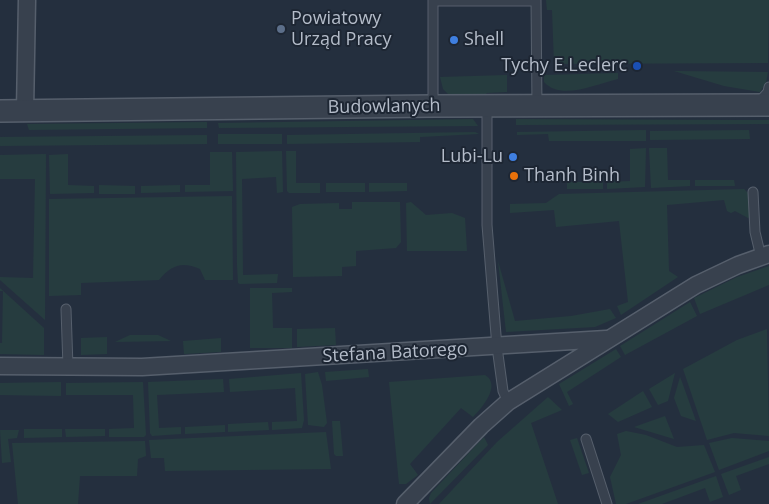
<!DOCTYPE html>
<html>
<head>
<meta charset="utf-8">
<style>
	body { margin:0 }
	canvas { display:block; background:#242f3e }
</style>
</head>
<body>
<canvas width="769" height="504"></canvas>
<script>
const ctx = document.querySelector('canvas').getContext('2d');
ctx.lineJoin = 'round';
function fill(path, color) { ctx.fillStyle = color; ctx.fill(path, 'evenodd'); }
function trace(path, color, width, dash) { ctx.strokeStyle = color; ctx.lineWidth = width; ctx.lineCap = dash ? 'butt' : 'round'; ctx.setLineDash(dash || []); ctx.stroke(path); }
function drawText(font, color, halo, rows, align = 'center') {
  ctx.font = font + ' "Open Sans",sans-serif'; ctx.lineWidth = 4; ctx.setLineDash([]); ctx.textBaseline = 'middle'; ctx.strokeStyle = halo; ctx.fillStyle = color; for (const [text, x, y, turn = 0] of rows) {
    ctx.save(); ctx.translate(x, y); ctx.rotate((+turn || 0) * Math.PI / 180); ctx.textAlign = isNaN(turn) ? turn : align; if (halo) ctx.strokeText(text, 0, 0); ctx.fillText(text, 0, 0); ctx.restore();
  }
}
const green = new Path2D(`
	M546 0H769L768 63 554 64 552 10H547Z
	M674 71 768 72 766 83 760 92 724 86Z
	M618 73V79C596 84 561 101 544 82V75Z
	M507 75V92L487 93 481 98 458 97 448 94 443 89 440 77Z
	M473 119 478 126 219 128 218 123Z
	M516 119 738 120H769V124L516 125Z
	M207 122V128L29 130 27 124Z
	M646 130V141H549L548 134 517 135V132Z
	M749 130 750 139 650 140V131Z
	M475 132 479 134 420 137V142L287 144V135Z
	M218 134H282V144H218Z
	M207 135V144L0 146V137Z
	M646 148 645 187 607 189V182L630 181V149Z
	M649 148H667L668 180H690V186L651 188Z
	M282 151 283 192 277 193 276 177 242 179 243 275 278 274 277 283 240 284 238 283 237 265 236 152Z
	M286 151H296V183H320V193H289L287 191Z
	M210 152H232L233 191 185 192V185H210Z
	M46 154 45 320 0 280V277L33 278 35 179H0V155Z
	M68 154V185L94 186V193L50 194 49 155Z
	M695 180H734L735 186H695Z
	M567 182H603V189H567Z
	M326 183H365V192H326Z
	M369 183H407V191L369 192Z
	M99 185 135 186V194H99Z
	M180 185V192L141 193V186Z
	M744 189 750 195V217L748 218 735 211 731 213 727 211 724 200 667 205 669 271 678 277 621 315 617 306 628 302 619 221 556 227 554 210 510 213V204L546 203 559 194Z
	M232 196 233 280H205L200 269C182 261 171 265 159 280L81 283V295L49 296V199Z
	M352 202H400L401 242 396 248 356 251V266L342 267V276L293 277 292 207 300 204 339 203V209H352Z
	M411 202 426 215 452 213 465 218 467 251H407L406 203Z
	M498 261 515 321 571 316 610 309 616 318 595 327 506 332Z
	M769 266V285L700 314 694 298 737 277Z
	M0 288 44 328V355L0 354V343H2L3 291H0Z
	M250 288H292V292L272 293 273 328H292V348H250Z
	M690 302 697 316 625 355 620 346Z
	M335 328 336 345 297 347V329Z
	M767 329 769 436 734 433 707 440 683 369 737 340Z
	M130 335H158L171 341 115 342Z
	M107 337V354L81 355V338Z
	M221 338V352L184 354 183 341Z
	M616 349 621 357 567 392 573 404 569 406 559 384Z
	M368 369 369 377 326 381 325 372Z
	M318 372 322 385 327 423 324 427 308 425 305 374Z
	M301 373 304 420 302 428 272 430V422L297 421 295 388 230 392 229 379Z
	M675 373 668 401 658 405 649 389Z
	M485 375C502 385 481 409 473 417L461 408 410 464 418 475 406 484H399L389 382Z
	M680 377 682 382 696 421 681 416 674 398Z
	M223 379 224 392 157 395 159 428 181 427V434L152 436 150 433 148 382Z
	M61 382V396L0 395V383Z
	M143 382 146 435 144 437H109V429L134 428 133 395H66V383Z
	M643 391 652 407 618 422 608 414Z
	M548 397 562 410 531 423 558 504H439L497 442Z
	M665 416 674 439 634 427Z
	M332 421H340L343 456H336L334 454Z
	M268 422 269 430 228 432V424Z
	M225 425V432L185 434V427Z
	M62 429V437L24 438V429Z
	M65 429H105V436L66 437Z
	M0 430H19L17 438 8 439 11 462 2 463Z
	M626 431 646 435 677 447 704 445 715 472 626 504H616L610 477 621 455 617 434Z
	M326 432 331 469 165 471 164 458H151L149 440Z
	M484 437 488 445 430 504 429 498 431 493Z
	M577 438 589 473 582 475 570 440Z
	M732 438 769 441V451L719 470 709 443Z
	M145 441 146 456 138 459 137 476H80L78 504H18L12 443Z
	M769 457V464L736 476 741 490 729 495 721 474Z
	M716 476 723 497 710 502 705 488 662 504H638Z`);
const service = new Path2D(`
	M433 0V106
	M536 0 537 106
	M433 1H536
	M758 103 768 92 769 87
	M487 107V225L497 347 503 391 508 402
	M753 192 755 232 761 257
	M66 309 68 367
	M586 439 607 504`);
const minor = new Path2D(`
	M25 111 27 0
	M0 366 142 367 606 339
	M405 504 481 426 508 402 696 285 738 265 769 254`);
const tertiary = new Path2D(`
	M0 111 433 106 769 105`);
const markers = [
	[281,29,5,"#5c6f8a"],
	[454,40,5,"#3f7fe0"],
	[637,66,5,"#1a4fb4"],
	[513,157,5,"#3f7fe0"],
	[514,176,5,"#e8710a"]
];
const poiNames = [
	["Powiatowy",291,19],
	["Urząd Pracy",291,40],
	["Shell",464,40],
	["Tychy E.Leclerc",627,66,"right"],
	["Lubi-Lu",503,157,"right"],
	["Thanh Binh",524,176]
];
const streetNames = [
	["Budowlanych",384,107,-1],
	["Stefana Batorego",395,353,-3]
];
fill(green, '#263c3f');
trace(service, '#565f6c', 11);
trace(minor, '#565f6c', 19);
trace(tertiary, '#565f6c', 24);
trace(service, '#38414e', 9);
trace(minor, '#38414e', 16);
trace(tertiary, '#38414e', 21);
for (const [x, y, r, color] of markers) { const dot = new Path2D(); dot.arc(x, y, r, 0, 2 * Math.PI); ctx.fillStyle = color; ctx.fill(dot); trace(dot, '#1d2633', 2); }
drawText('18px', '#b4bcc9', '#1d2633', poiNames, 'left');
drawText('18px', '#b4bcc9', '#1d2633', streetNames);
</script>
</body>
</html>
